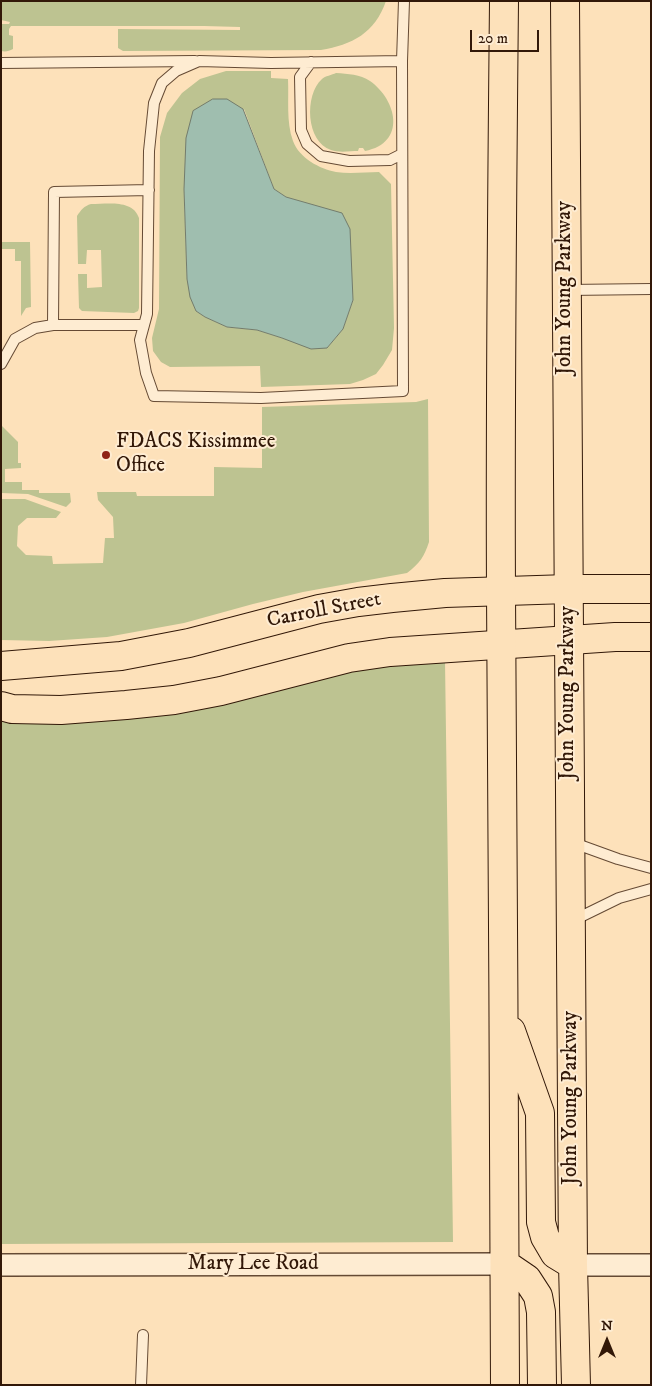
<!DOCTYPE html>
<html>
<head>
<meta charset="utf-8">
<style>
	body { margin:0 }
	#map { position:relative; width:652px; height:1386px; overflow:hidden; background:#fde1ba; font-family:"IM FELL DW Pica",serif }
	canvas { display:block }
	.frame { position:absolute; inset:0; border:2px solid #321808; pointer-events:none }
	.north { position:absolute; left:582px; top:1316px; width:50px; height:50px; -webkit-text-stroke:4px #feecd2; paint-order:stroke; rotate:0deg; font-size:14px; font-weight:700; line-height:20px; text-align:center; color:#321808 }
	.north::after { content:''; display:block; margin:auto; width:18px; height:22px; background:#321808; clip-path:polygon(50% 0,100% 100%,50% 72%,0 100%) }
	.scale { position:absolute; left:470px; top:30px; width:69px; height:22px; box-sizing:border-box; border:2px solid #321808; border-top:0; padding-left:6px; font-size:15px; line-height:18px; white-space:nowrap; color:#321808; -webkit-text-stroke:4px #feecd2; paint-order:stroke }
</style>
</head>
<body>
<div id="map">
<canvas width="652" height="1386"></canvas>
<div class="frame"></div>
<div class="north">N</div>
<div class="scale">20 m</div>
</div>
<script>
const ctx = document.querySelector('canvas').getContext('2d');
ctx.lineJoin = 'round';
function fill(path, color) { ctx.fillStyle = color; ctx.fill(path, 'evenodd'); }
function trace(path, color, width, dash) { ctx.strokeStyle = color; ctx.lineWidth = width; ctx.lineCap = dash ? 'butt' : 'round'; ctx.setLineDash(dash || []); ctx.stroke(path); }
function drawText(font, color, halo, rows, align = 'center') {
  ctx.font = font + ' "IM FELL DW Pica",serif'; ctx.lineWidth = 4; ctx.setLineDash([]); ctx.textBaseline = 'middle'; ctx.strokeStyle = halo; ctx.fillStyle = color; for (const [text, x, y, turn = 0] of rows) {
    ctx.save(); ctx.translate(x, y); ctx.rotate((+turn || 0) * Math.PI / 180); ctx.textAlign = isNaN(turn) ? turn : align; if (halo) ctx.strokeText(text, 0, 0); ctx.fillText(text, 0, 0); ctx.restore();
  }
}
const green = new Path2D(`
	M1 1H386C375 33 352 45 321 50L123 51 118 48V29L240 30V27L204 26H11L9 29V35L13 36V49C9 51 6 52 1 51V24H9L10 22 1 20Z
	M226 71H271V78L288 79C289 99 286 122 293 141 299 158 320 169 336 172 350 174 366 172 379 172L391 184 394 328 392 350 383 365 376 374 363 380 350 384 261 387 260 366 170 367 161 362 153 351 152 338 159 309 160 137 167 113 182 93 200 79ZM244 109 274 189 286 197 342 214 353 300 343 329 327 348 282 338 257 330 227 327 205 317 196 311 187 279 184 189Z
	M336 73C348 74 360 74 370 81 397 100 407 143 365 151L363 148H359L358 151C350 151 339 153 331 150 306 142 304 95 322 79 325 76 332 75 336 73Z
	M91 204C107 204 133 199 139 218V308L138 311 134 313 82 311 79 308 78 274H87V288L102 287 101 250H87L86 264H78L77 216C81 210 84 206 91 204Z
	M1 242H30L31 307 26 308 21 316V261H15V249H1Z
	M428 399 429 542C424 557 420 563 407 573L303 592 253 604 184 623 107 637 49 641 1 640V499H25L61 512 56 518H27L18 526 17 546 26 555 52 556 53 564 103 563 105 538H114L113 517 98 500 97 492H136L137 496H214V467L262 468V407L416 402Z
	M1 425 18 442V463H21V468L5 469V482H22V490H39V493H70L71 502 66 507 28 494 1 493Z
	M445 661 453 1242 1 1244V719L391 665Z`);
const water = new Path2D(`
	M213 99H227L243 109 274 189 286 197 342 213 350 229 353 300 343 329 327 348 311 349 282 338 257 330 227 327 205 317 196 311 190 297 187 279 184 189 186 138 193 111Z`);
const service = new Path2D(`
	M402 61 271 63 199 61 176 71 162 83 154 103 149 151 147 314 140 340 146 373 154 396 261 398 403 391 402 61 404 1
	M311 62 300 77 301 130 307 144 321 156 349 161 390 160 402 154
	M1 63 195 61
	M567 290 651 289
	M53 325H144
	M1 364 15 339 35 328 53 325 54 192 149 190
	M571 842 618 859 651 868
	M574 920 619 898 651 889
	M141 1385 143 1335`);
const minor = new Path2D(`
	M1 1265 505 1264
	M573 1265H651`);
const primary = new Path2D(`
	M1 666 121 656 189 643 319 609 358 602 392 598 445 593 568 589H651
	M1 706 12 709 61 710 126 705 174 700 221 691 349 658 390 652 615 637H651`);
const trunk = new Path2D(`
	M504 1C502 198 500 395 501 592 502 856 505 1121 505 1385
	M565 1 573 1265 576 1385
	M511 1031 540 1113 541 1222 545 1237 555 1254 573 1265
	M505 1264 527 1279 538 1296 541 1312 542 1385`);
const markers = [
	[106,455,5,"#8f2418"]
];
const streetNames = [
	["John Young Parkway",566,288,-90],
	["Carroll Street",324,611,-11],
	["John Young Parkway",569,693,-90],
	["John Young Parkway",572,1098,-90],
	["Mary Lee Road",253,1265]
];
const poiNames = [
	["FDACS Kissimmee",116,443],
	["Office",116,467]
];
fill(green, '#bdc391');
fill(water, '#9fbeaf');
trace(water, '#737c6c', 1);
trace(service, '#654a34', 12);
trace(minor, '#654a34', 24);
trace(primary, '#321808', 30);
trace(trunk, '#321808', 30);
trace(service, '#feecd2', 10);
trace(minor, '#feecd2', 21);
trace(primary, '#fde1ba', 28);
trace(trunk, '#fde1ba', 28);
for (const [x, y, r, color] of markers) { const dot = new Path2D(); dot.arc(x, y, r, 0, 2 * Math.PI); ctx.fillStyle = color; ctx.fill(dot); trace(dot, '#feecd2', 2); }
drawText('21px', '#321808', '#feecd2', streetNames);
drawText('21px', '#321808', '#feecd2', poiNames, 'left');
</script>
</body>
</html>
